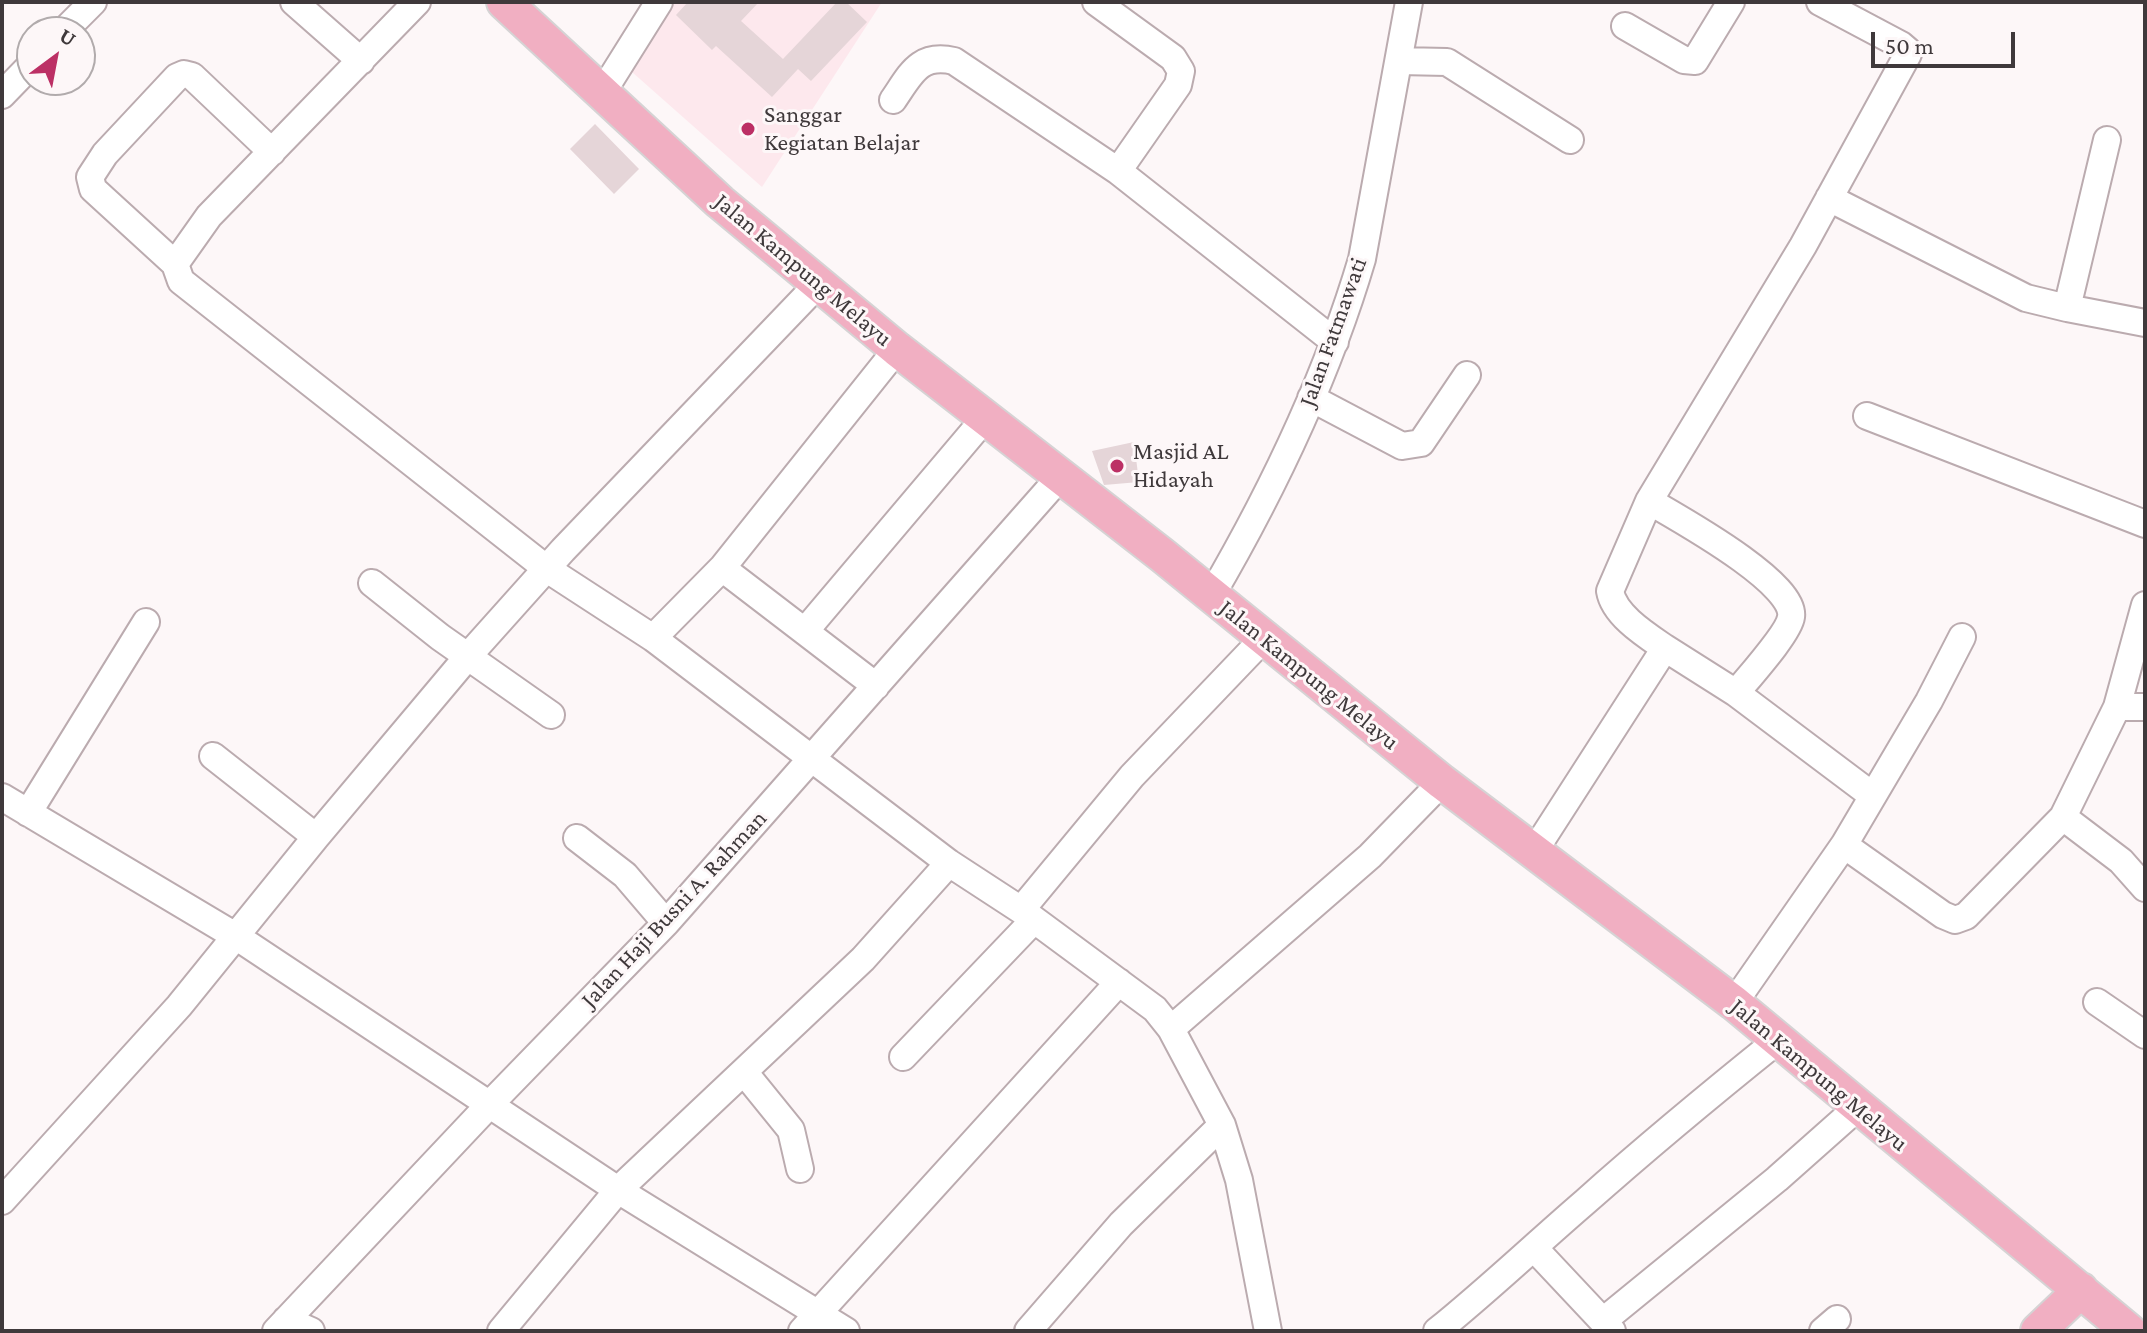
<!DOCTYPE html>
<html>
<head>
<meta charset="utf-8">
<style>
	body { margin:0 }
	#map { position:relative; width:2147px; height:1333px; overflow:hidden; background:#fdf7f8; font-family:"Crimson Pro",serif }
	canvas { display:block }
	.frame { position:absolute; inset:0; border:4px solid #3f393b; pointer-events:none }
	.north { position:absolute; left:16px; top:16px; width:80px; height:80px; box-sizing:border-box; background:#fdf7f8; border:2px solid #b1abac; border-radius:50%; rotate:32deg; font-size:22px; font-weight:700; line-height:32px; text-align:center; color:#3f393b }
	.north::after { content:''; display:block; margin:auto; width:28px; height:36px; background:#bc3065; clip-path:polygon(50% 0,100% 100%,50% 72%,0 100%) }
	.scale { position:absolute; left:1871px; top:32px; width:144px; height:36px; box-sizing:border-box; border:4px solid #3f393b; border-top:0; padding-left:10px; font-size:24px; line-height:28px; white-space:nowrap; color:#3f393b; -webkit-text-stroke:6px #fdf7f8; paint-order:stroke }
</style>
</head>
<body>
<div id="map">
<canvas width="2147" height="1333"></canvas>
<div class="frame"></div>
<div class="north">U</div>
<div class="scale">50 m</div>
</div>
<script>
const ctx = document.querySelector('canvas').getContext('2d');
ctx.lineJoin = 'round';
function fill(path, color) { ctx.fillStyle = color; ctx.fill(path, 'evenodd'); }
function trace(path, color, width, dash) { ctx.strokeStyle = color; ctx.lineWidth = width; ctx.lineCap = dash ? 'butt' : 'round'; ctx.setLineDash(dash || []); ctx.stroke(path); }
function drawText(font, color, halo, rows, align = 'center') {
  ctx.font = font + ' "Crimson Pro",serif'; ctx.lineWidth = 6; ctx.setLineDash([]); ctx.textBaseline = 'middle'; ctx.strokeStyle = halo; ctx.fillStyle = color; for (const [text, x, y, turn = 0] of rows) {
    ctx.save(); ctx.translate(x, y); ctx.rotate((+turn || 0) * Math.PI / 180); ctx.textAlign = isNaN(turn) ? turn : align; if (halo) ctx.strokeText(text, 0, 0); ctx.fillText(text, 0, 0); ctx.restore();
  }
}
const built = new Path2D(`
	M675 2H882L762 187 632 72Z`);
const building = new Path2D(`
	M688 2H759L741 21 783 59 837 2H846L867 22 811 81 798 69 772 97 716 46 712 50 676 15Z
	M595 124 639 169 614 194 570 149Z
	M1134 442 1139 482 1104 485 1092 451Z`);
const minor = new Path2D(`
	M294 2 361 61
	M1096 2 1173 58 1181 71 1178 85 1118 171
	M1625 26 1684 60 1695 61 1731 2
	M63 32 93 2
	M1399 61 1447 62 1570 140
	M602 93 659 2
	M2 95 32 64
	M893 100C911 74 919 53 954 61L1118 171 1335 342
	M2107 140 2067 308 2145 323
	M272 152 192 76 184 74 177 77 105 154 90 177 93 189 175 264 181 281 547 569 653 638 722 568
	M1829 198 2026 298 2067 308
	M175 264 209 216 417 2
	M1311 398 1402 446 1421 443 1467 375
	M1867 416 2145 524
	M1649 501C1676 517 1797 583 1791 617 1789 633 1748 678 1736 693
	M372 583 440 637 551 715
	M1211 596C1273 490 1327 377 1362 259L1409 2
	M805 631 986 417
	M653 638 949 863 1021 910 1155 1009 1171 1029 1222 1125 1239 1180 1268 1331
	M1665 648 1736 693 1873 796
	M876 686 722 568 897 349
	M2117 707H2145
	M213 756 316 837
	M2 797 237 937 618 1190 846 1331
	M28 813 146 622
	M2063 817 2121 861 2145 888
	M577 838 625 875 666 923
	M1844 845 1943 915 1955 920 1966 916 2063 817 2117 707 2145 605
	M1535 850 1665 648C1646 635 1614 615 1610 591L1649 501 1803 246 1908 54V51L1901 45 1820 2
	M1021 910 1132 776 1264 638
	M2097 1002 2145 1035
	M1734 1003 1844 845 1929 701 1962 637
	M1171 1029 1370 856 1442 782
	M903 1057 1034 920
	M744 1072 791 1130 800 1169
	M2 1201 179 1006 316 837 469 655 563 550 819 283
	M1534 1248 1612 1331
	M286 1320 311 1331
	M1603 1321 1777 1179 1857 1108
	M276 1331 490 1104 666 923 1060 477
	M501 1331 618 1190 863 959 949 863
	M802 1331 1119 982
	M1028 1331 1121 1224 1222 1125
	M1437 1331C1488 1290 1535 1245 1585 1202 1648 1146 1712 1093 1778 1040
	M1823 1331 1837 1319`);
const major = new Path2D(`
	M504 2 720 202 897 349 1162 555 1442 782 1734 1003 2129 1331
	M2038 1331 2081 1290`);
const markers = [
	[748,129,8,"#bc3065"],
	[1117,466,8,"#bc3065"]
];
const poiNames = [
	["Sanggar",764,115],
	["Kegiatan Belajar",764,143],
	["Masjid AL",1133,452],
	["Hidayah",1133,480]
];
const streetNames = [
	["Jalan Kampung Melayu",803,270,40],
	["Jalan Fatmawati",1333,332,-70],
	["Jalan Kampung Melayu",1309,675,39],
	["Jalan Haji Busni A. Rahman",674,909,-47],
	["Jalan Kampung Melayu",1819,1075,40]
];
fill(built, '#fde8ed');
fill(building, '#e5d5d8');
trace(minor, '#bbabaf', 30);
trace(major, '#d5d3d4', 38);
trace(minor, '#fff', 26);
trace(major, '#f1afc2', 34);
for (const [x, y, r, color] of markers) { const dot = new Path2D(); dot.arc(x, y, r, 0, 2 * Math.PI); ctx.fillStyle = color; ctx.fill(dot); trace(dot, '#fdf7f8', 3); }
drawText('24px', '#3f393b', '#fdf7f8', poiNames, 'left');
drawText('24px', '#3f393b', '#fdf7f8', streetNames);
</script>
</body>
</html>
